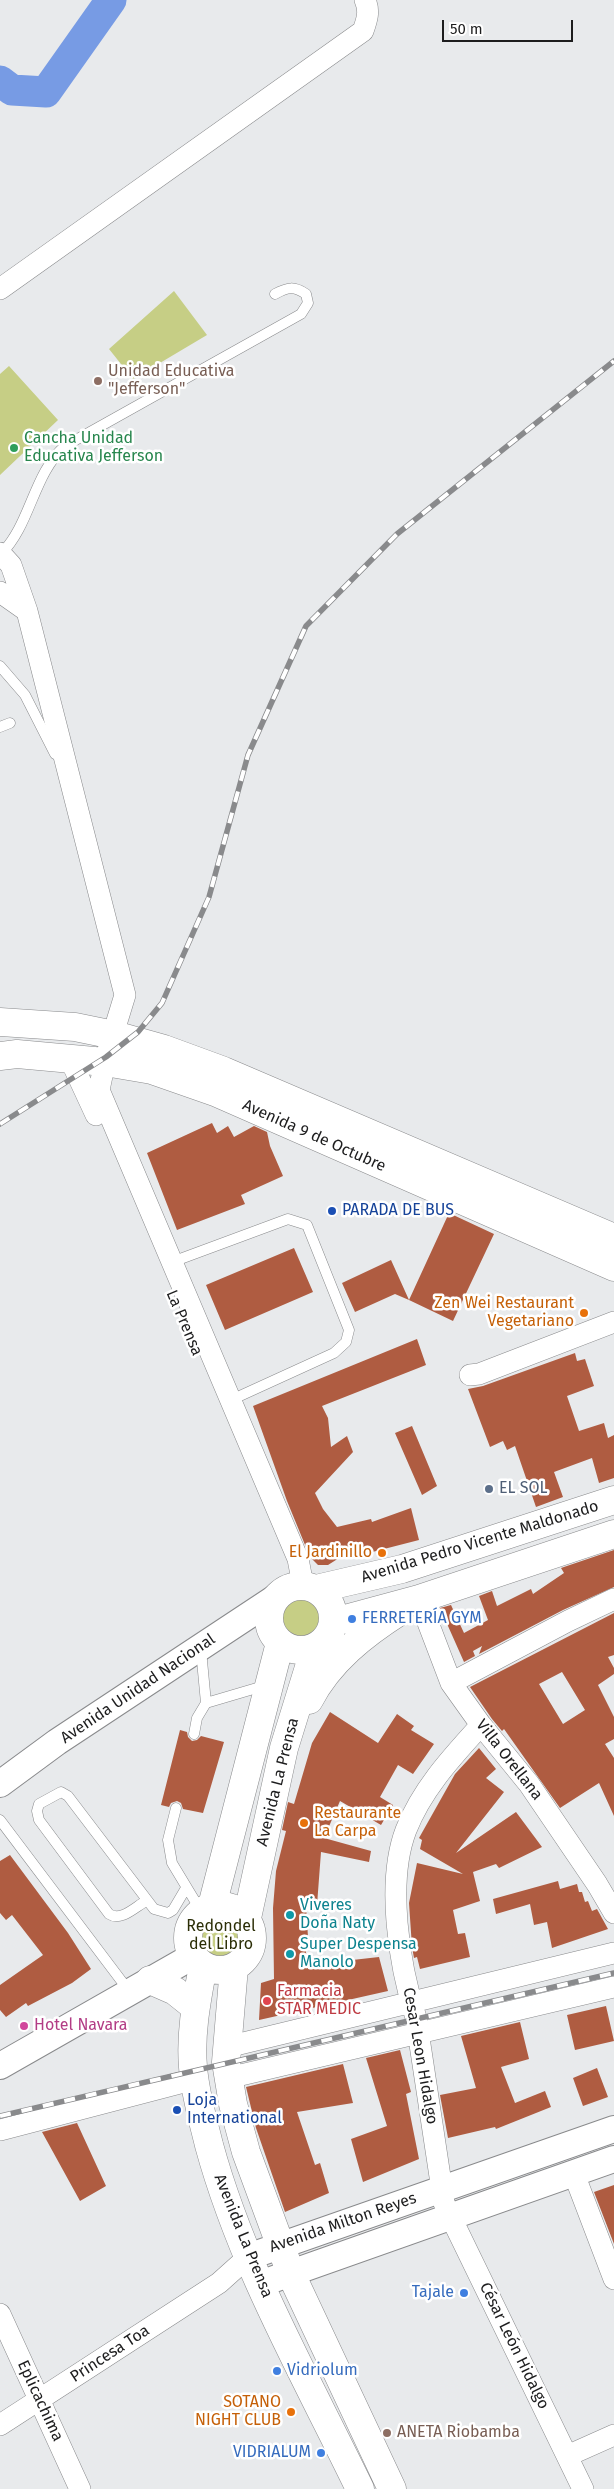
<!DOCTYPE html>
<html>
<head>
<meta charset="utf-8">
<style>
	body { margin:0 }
	#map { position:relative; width:614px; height:2489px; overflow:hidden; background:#e8eaec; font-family:"Fira Sans",sans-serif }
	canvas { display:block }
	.scale { position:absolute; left:442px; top:20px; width:131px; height:22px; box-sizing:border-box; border:2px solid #1d1d1e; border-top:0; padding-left:6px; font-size:15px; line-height:18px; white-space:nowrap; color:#1d1d1e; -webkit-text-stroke:4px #fff; paint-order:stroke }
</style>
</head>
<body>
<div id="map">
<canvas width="614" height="2489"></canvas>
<div class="scale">50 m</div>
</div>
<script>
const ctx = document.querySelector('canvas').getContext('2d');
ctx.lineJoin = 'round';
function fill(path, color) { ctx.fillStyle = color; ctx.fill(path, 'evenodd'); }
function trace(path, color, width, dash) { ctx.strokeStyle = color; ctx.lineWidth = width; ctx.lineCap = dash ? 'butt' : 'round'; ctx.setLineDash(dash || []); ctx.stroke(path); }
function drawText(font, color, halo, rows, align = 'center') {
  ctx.font = font + ' "Fira Sans",sans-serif'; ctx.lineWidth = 5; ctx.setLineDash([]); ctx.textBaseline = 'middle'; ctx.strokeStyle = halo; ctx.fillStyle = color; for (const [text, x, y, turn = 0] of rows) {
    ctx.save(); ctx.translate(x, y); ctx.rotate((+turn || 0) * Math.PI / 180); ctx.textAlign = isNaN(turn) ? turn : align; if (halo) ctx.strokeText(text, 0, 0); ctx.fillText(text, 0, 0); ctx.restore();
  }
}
const green = new Path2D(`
	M174 291 207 335 133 379 109 349Z
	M9 366 58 420 0 475V374Z
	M277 1619a26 26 0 1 1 52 0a26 26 0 1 1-52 0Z
	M194 1936a27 27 0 1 1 54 0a27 27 0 1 1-54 0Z`);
const river = new Path2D(`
	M0 81 12 90 46 92 111 0`);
const building = new Path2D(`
	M212 1123 217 1133 228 1126 234 1137 254 1126 267 1132 270 1146 283 1176 241 1195 245 1204 177 1230 147 1153Z
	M449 1213 494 1234 453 1321 409 1300Z
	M294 1248 313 1292 225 1330 206 1285Z
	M391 1260 409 1300 395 1294 355 1312 342 1283Z
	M417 1339 426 1365 322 1406 328 1418 331 1447 347 1436 353 1452 315 1493 323 1509 337 1527 371 1519 372 1522 411 1508 419 1540 349 1558 347 1553 328 1565H318L310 1557 287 1501 253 1406Z
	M575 1353 577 1361 585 1359 594 1386 567 1396 579 1431 604 1423 608 1438 614 1435V1478L599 1483 592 1458 554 1472 563 1497 536 1507 515 1446 507 1450 503 1441 490 1447 468 1389 483 1386Z
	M412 1426 437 1486 422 1495 395 1433Z
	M614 1550V1587L563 1610 479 1654 482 1646 473 1651 475 1656 464 1662 440 1608 451 1605 464 1633 488 1620 479 1596 492 1591 497 1606 531 1589 533 1594 564 1573 561 1568Z
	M614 1613V1655L608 1657 614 1668V1674L598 1685 614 1717V1739L605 1744 614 1758V1816L599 1783 560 1808 504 1729 502 1731 492 1719 470 1687ZM562 1672 585 1710 563 1724 539 1684Z
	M330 1712 378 1743 397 1714 414 1726 411 1730 434 1744 413 1774 398 1765 380 1797 393 1805 381 1825 340 1801 324 1838 371 1851 369 1862 321 1852 317 1905 306 1907 308 1937 304 1940 308 1965 379 1957 388 1991 259 2020 261 1983 274 1979 273 1908 276 1871 286 1831 282 1830 288 1802 294 1804 312 1743Z
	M180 1730 187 1732 188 1737 192 1741 197 1740 201 1736 224 1742 203 1813 183 1809 181 1803 177 1801 171 1803 169 1807 161 1805Z
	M479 1748 496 1769 486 1778 504 1792 456 1853 516 1812 542 1847 499 1868 496 1864 473 1872 480 1901 453 1910 458 1934 465 1933 470 1957 420 1969 417 1957 414 1958 412 1947 409 1903 417 1863 463 1874 420 1849 422 1840 419 1838 455 1774Z
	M10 1855 68 1933 91 1969 72 1983 28 2006 26 2003 6 2017 0 2010V1985L43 1955 12 1915 6 1920 0 1913V1861Z
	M558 1881 560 1889 577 1884 579 1892H582L585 1902 588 1901 592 1911 597 1909 608 1929 552 1948 547 1922 534 1925 530 1904 496 1914 493 1899Z
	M606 2006 614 2041 575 2050 567 2015Z
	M520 2022 529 2059 501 2067 515 2103 545 2091 551 2107 496 2129 495 2127 448 2138 440 2095 476 2088 461 2036Z
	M400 2050 411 2092 406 2094 419 2159 363 2182 351 2139 387 2126 366 2058Z
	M343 2064 353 2103 297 2112 315 2165 320 2163 329 2193 285 2212 256 2128 246 2087Z
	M597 2068 608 2097 583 2106 573 2078Z
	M77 2123 106 2186 80 2201 42 2132Z
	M614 2185V2244L594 2192Z`);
const service = new Path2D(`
	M1 554C31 524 33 474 65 446L301 314 308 303 306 294C294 286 288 287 275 294
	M0 666 25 695 55 754
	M0 727 10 723
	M172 1262 288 1219 307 1225 349 1330 346 1342 334 1353 231 1400
	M201 1650 206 1703
	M194 1734 197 1718 206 1703 267 1685
	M176 1808 168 1840 172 1863 201 1911
	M0 1820 129 1991
	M146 1901C135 1907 121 1922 109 1914L39 1820 37 1811 39 1804 61 1792 68 1796 154 1909 168 1913 173 1910 186 1888`);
const minor = new Path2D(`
	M0 289 363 31C367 20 370 11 365 0
	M0 553 11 565 27 611 125 995 106 1057 99 1090 298 1559 303 1585
	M0 592 27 611
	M71 1061 96 1115
	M470 1375 479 1374 614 1322
	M419 1599 451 1683 481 1725 529 1784 597 1884 614 1913
	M451 1683 568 1621 614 1599
	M481 1725C452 1757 422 1789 406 1830 386 1882 399 1965 416 2018L444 2203 583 2489
	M227 2047 614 1953
	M228 2078 614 1987
	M0 2130 195 2079
	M574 2174 614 2279
	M0 2314 80 2489
	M0 2425 219 2283 248 2257
	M567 2456 614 2435`);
const tertiary = new Path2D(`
	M0 1784 57 1742 278 1596
	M0 2066 193 1956
	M248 2257 614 2129
	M260 2284 614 2159`);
const primary = new Path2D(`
	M0 1022 75 1027 114 1035 164 1049 224 1071 614 1238
	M0 1056 17 1054 105 1062 152 1070 215 1092 614 1267
	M269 1618a32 32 0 1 1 64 0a32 32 0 1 1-64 0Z
	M316 1589 402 1569 614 1500
	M334 1622 419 1599 614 1534
	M309 1700C329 1661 364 1634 400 1611
	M188 1938a32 32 0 1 1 64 0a32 32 0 1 1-64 0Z
	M212 1906 280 1643
	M247 1918 284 1748 315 1648
	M203 1966C197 1999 190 2033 193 2067 195 2094 203 2120 209 2145 242 2266 306 2377 360 2489
	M234 1967 226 2062 233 2104 246 2152 291 2274 392 2489
	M150 1980 175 1991 195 2007`);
const rail = new Path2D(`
	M0 1124 106 1057 138 1032 162 1003 209 897 248 755 306 626 397 534 614 361
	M0 2116 614 1973`);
const markers = [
	[98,381,5,"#8d6e63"],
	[14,448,5,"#2e9e5b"],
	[332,1211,5,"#1a4fb4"],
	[584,1313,5,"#e8710a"],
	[489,1489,5,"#5c6f8a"],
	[382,1553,5,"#e8710a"],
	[352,1619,5,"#3f7fe0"],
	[304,1823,5,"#e8710a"],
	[290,1915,5,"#0f9aa8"],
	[290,1954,5,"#0f9aa8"],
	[267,2001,5,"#e0444e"],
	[24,2026,5,"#d1479c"],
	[177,2110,5,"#1a4fb4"],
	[464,2293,5,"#3f7fe0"],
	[277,2371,5,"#3f7fe0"],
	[291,2412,5,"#e8710a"],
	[387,2433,5,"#8d6e63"],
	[321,2453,5,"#3f7fe0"]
];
const educationNames = [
	["Unidad Educativa",108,372],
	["\"Jefferson\"",108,390],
	["ANETA Riobamba",397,2433]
];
const leisureNames = [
	["Cancha Unidad",24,439],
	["Educativa Jefferson",24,457]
];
const streetNames = [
	["Avenida 9 de Octubre",314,1136,24],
	["La Prensa",184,1323,67],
	["Avenida Pedro Vicente Maldonado",480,1542,-17],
	["Avenida Unidad Nacional",138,1689,-34],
	["Villa Orellana",509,1760,52],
	["Avenida La Prensa",278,1782,-76],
	["Cesar Leon Hidalgo",420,2056,80],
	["Avenida Milton Reyes",343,2223,-19],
	["Avenida La Prensa",243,2236,68],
	["César León Hidalgo",514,2346,64],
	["Princesa Toa",110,2354,-33],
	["Eplicachima",40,2401,65]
];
const transitNames = [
	["PARADA DE BUS",342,1211],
	["Loja",187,2101],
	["International",187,2119]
];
const foodNames = [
	["Zen Wei Restaurant",574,1304],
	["Vegetariano",574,1322],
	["El Jardinillo",372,1553],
	["Restaurante",314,1814,"left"],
	["La Carpa",314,1832,"left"],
	["SOTANO",281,2403],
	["NIGHT CLUB",281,2421]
];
const serviceNames = [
	["EL SOL",499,1489]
];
const shopNames = [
	["FERRETERÍA GYM",362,1619],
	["Tajale",454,2293,"right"],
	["Vidriolum",287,2371],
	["VIDRIALUM",311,2453,"right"]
];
const cultureNames = [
	["Viveres",300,1906],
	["Doña Naty",300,1924],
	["Super Despensa",300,1945],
	["Manolo",300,1963]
];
const parkNames = [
	["Redondel",221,1927],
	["del Libro",221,1945]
];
const healthNames = [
	["Farmacia",277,1992],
	["STAR MEDIC",277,2010]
];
const hotelNames = [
	["Hotel Navara",34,2026]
];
fill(green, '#c6ce85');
trace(river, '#779be4', 31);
fill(building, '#af5c41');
trace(service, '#898a8c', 11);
trace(minor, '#898a8c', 22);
trace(tertiary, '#898a8c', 28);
trace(primary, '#898a8c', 29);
trace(service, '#fff', 10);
trace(minor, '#fff', 21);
trace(tertiary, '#fff', 26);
trace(primary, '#fff', 28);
trace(rail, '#898a8c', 5.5);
trace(rail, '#fff', 4, [11]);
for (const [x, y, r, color] of markers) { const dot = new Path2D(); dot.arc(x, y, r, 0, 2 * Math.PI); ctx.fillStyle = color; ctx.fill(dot); trace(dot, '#fff', 2); }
drawText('16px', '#785e54', '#fff', educationNames, 'left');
drawText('16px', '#27864d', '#fff', leisureNames, 'left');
drawText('16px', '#1d1d1e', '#fff', streetNames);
drawText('16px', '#164399', '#fff', transitNames, 'left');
drawText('16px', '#c56008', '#fff', foodNames, 'right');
drawText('16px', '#4e5e75', '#fff', serviceNames, 'left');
drawText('16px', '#366cbe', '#fff', shopNames, 'left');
drawText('16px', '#0d838f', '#fff', cultureNames, 'left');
drawText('16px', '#2b2e06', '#fff', parkNames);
drawText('16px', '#be3a42', '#fff', healthNames, 'left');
drawText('16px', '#b23c85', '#fff', hotelNames, 'left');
</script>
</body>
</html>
